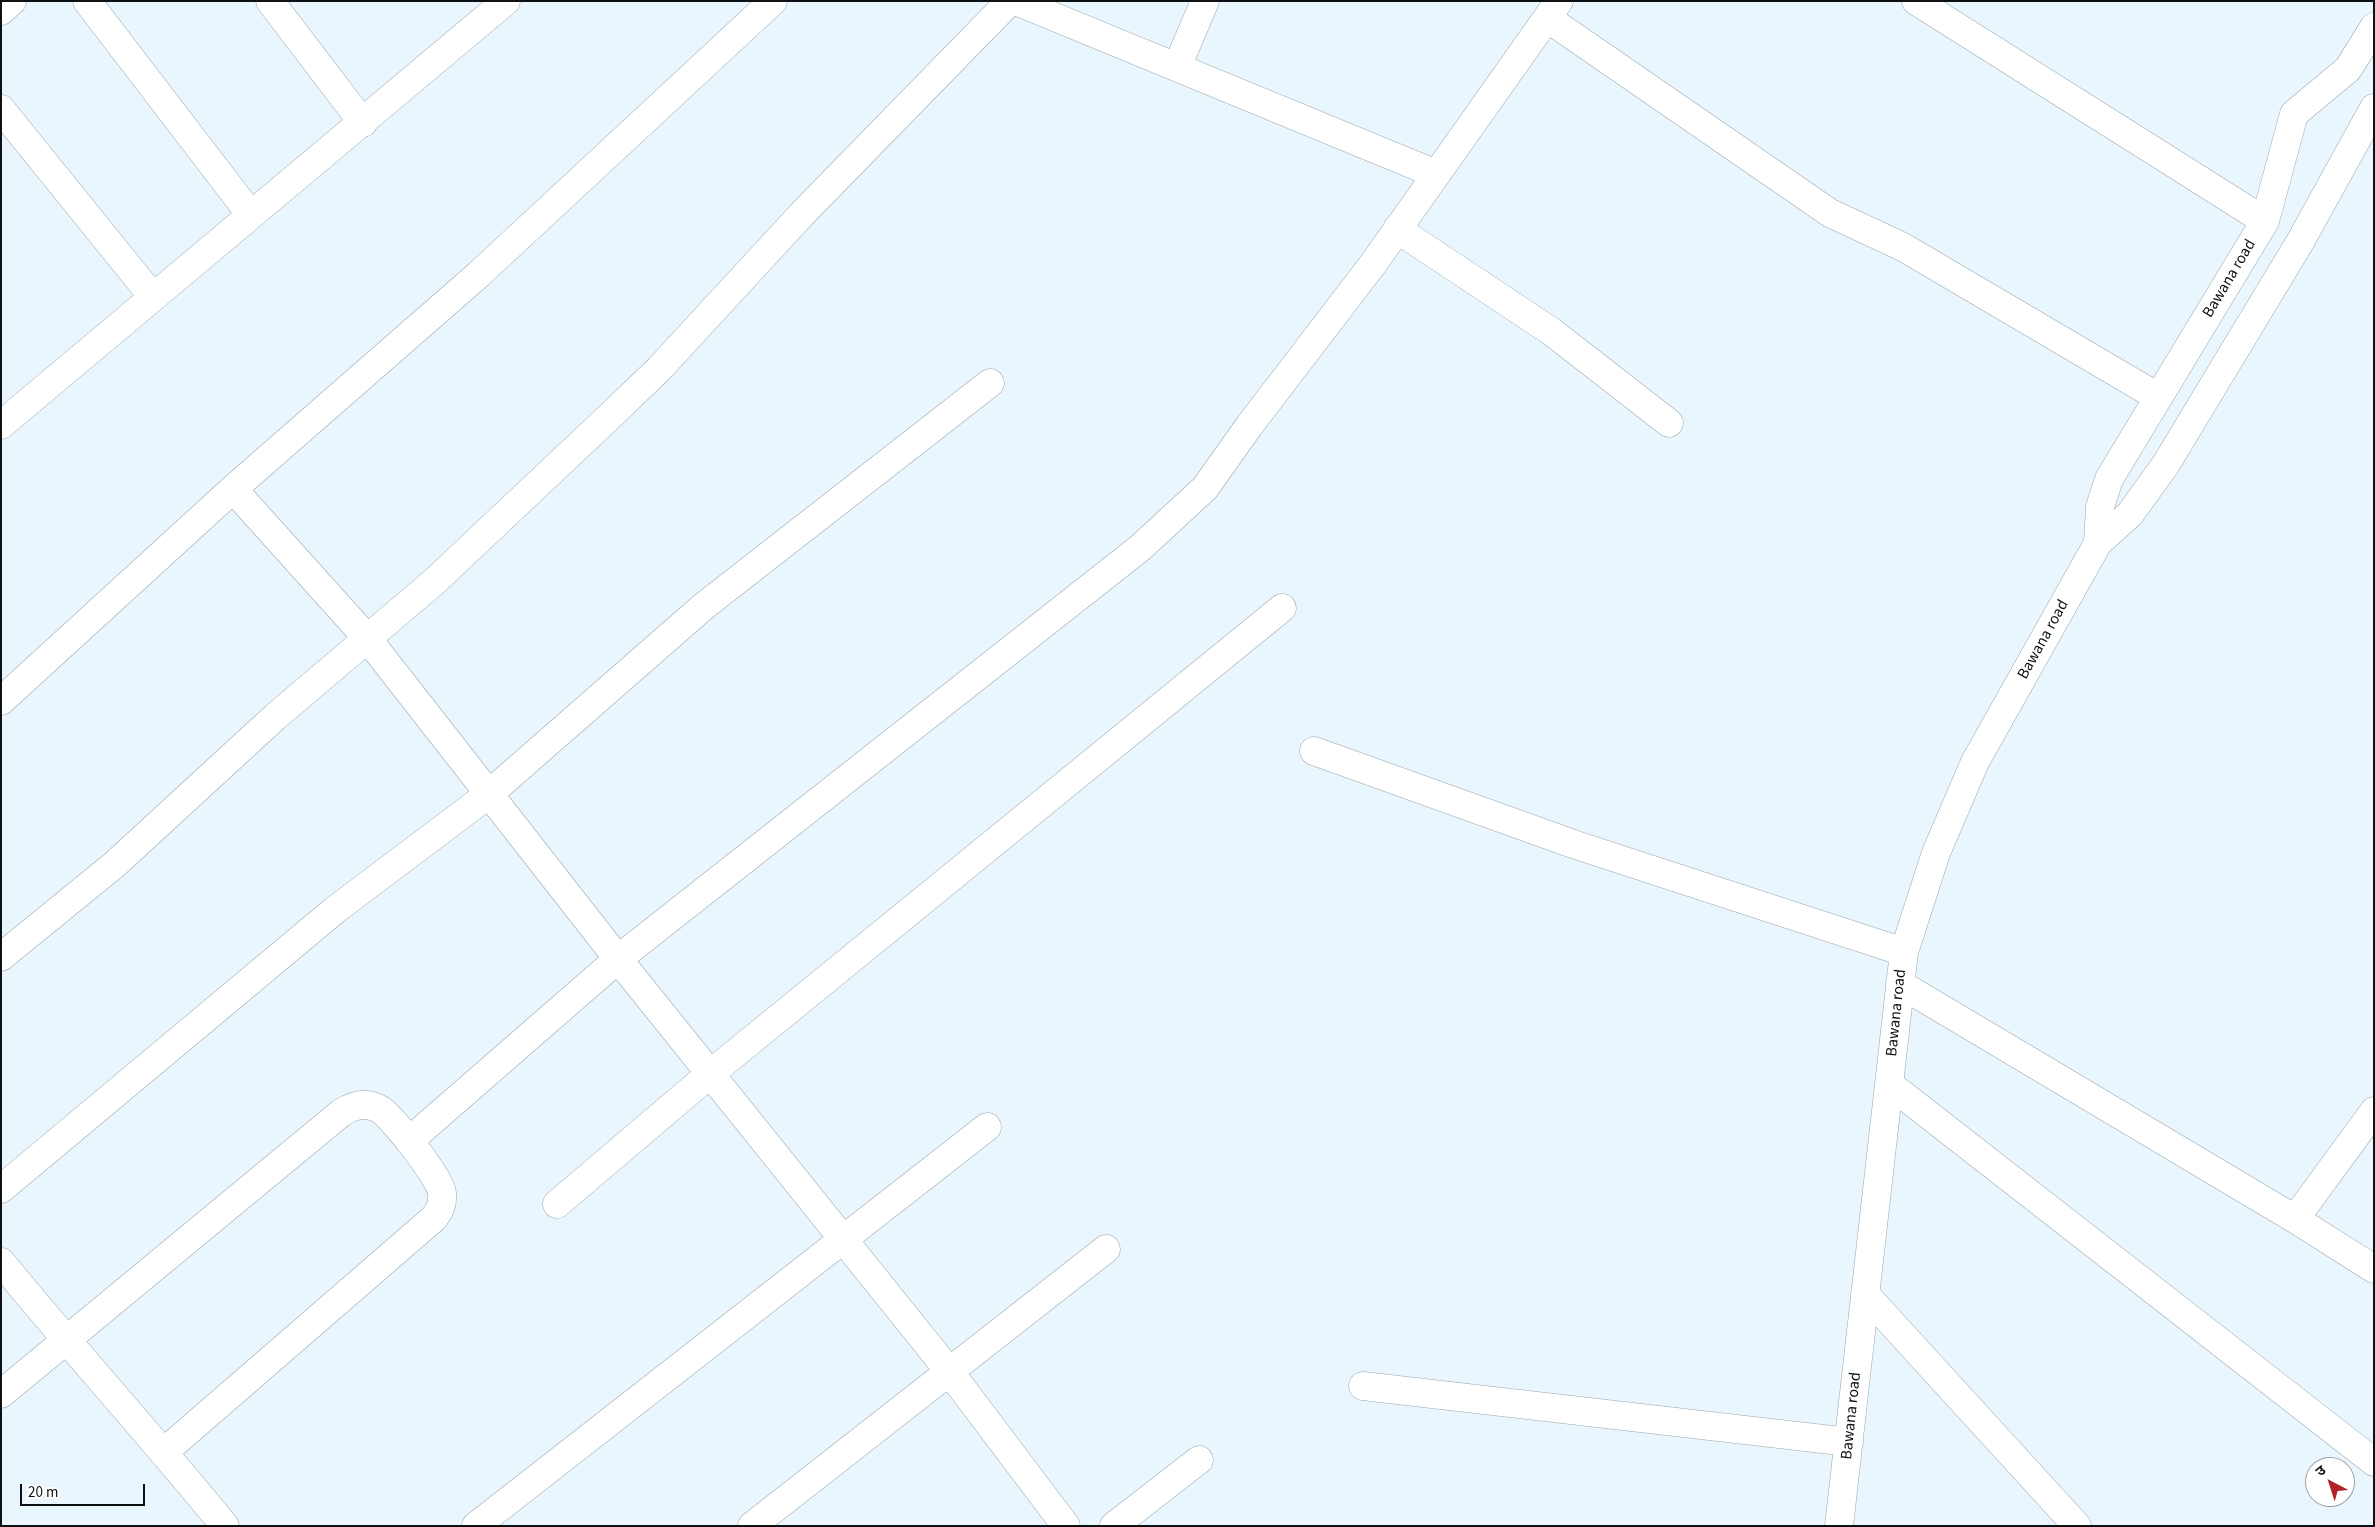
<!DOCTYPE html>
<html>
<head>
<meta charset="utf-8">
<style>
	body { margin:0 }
	#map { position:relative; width:2375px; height:1527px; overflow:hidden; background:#eaf6fe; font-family:"Source Sans 3","Noto Sans Devanagari",sans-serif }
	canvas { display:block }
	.frame { position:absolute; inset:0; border:2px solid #0d1113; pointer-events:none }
	.north { position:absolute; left:2305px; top:1457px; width:50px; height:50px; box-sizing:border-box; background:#fff; border:1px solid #9ea0a1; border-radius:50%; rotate:320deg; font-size:14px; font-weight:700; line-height:20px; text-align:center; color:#0d1113 }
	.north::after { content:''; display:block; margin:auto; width:18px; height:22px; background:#b22125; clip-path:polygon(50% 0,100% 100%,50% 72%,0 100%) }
	.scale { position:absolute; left:20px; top:1484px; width:125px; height:22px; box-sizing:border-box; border:2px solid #0d1113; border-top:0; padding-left:6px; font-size:15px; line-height:18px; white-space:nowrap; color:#0d1113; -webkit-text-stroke:4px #fff; paint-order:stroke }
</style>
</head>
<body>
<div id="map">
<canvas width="2375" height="1527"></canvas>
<div class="frame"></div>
<div class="north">उ</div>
<div class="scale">20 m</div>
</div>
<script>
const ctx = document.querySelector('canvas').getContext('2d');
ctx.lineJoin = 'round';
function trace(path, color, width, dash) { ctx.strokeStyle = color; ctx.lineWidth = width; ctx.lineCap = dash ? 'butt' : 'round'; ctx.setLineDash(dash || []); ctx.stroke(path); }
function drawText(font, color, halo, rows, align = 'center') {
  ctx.font = font + ' "Source Sans 3",sans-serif'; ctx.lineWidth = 4; ctx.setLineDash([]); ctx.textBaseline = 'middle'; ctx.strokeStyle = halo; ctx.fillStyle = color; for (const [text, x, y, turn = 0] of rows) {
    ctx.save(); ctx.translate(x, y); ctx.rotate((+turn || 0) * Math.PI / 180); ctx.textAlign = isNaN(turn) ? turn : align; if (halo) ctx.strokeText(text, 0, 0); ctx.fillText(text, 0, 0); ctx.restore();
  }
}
const minor = new Path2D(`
	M87 1 251 215
	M270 1 363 123
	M1016 1 1436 174
	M1916 1 2265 221
	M1 11 12 1
	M1547 18 1830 213 1903 247 2158 397
	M1177 67 1205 1
	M1 109 153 297
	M1397 229 1552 332 1669 423
	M1 425 506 1
	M233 489 367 638 618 959 949 1371 1066 1526
	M2098 543 2100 507 2109 479 2265 221 2294 114 2348 69 2374 27
	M1 701 233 489 478 275 773 1
	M1314 751 1576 845 1904 952
	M1 957 114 865 275 717 435 581 609 417 659 369 802 214 1010 1
	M1900 984 2295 1219 2374 1269
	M1889 1084 2374 1462
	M409 1141 618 959 1140 548 1205 488 1249 426 1373 264 1559 1
	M1 1189 335 910 489 794 704 606 990 383
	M557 1204 710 1074 1282 608
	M2295 1219 2374 1111
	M1 1262C74 1351 152 1437 225 1526
	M1865 1294 2077 1526
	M1363 1386 1849 1442
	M1 1394 341 1113C353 1105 367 1101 381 1110 393 1118 441 1179 442 1193 443 1204 440 1210 434 1218L164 1452
	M476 1526 987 1127
	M752 1526 1106 1249
	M1114 1526 1199 1460
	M1839 1526 1904 952 1936 853 1975 762 2098 543 2130 514 2166 464 2300 242 2374 108`);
const streetNames = [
	["Bawana road",2230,279,-59],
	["Bawana road",2044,640,-61],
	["Bawana road",1897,1013,-84],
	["Bawana road",1852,1416,-84]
];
trace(minor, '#9ba6ae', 29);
trace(minor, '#fff', 28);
drawText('16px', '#0d1113', '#fff', streetNames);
</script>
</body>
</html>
